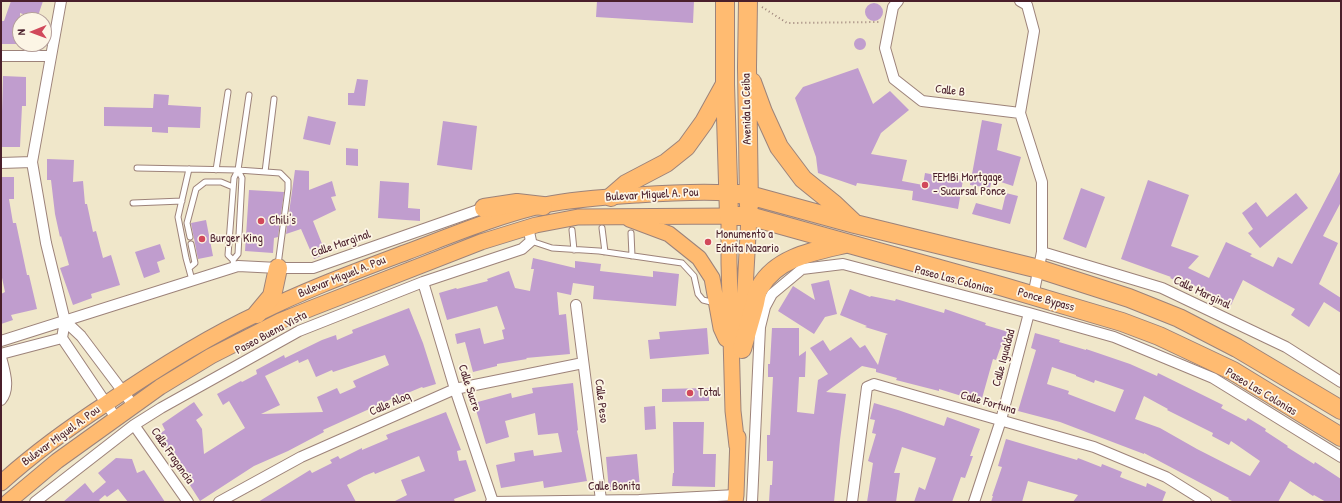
<!DOCTYPE html>
<html>
<head>
<meta charset="utf-8">
<style>
	body { margin:0 }
	#map { position:relative; width:1342px; height:503px; overflow:hidden; background:#f0e7ca; font-family:"Patrick Hand",sans-serif }
	canvas { display:block }
	.frame { position:absolute; inset:0; border:2px solid #4a1f2b; pointer-events:none }
	.north { position:absolute; left:12px; top:12px; width:40px; height:40px; box-sizing:border-box; background:#fcf5e5; border:1px solid #b59f9b; border-radius:50%; rotate:269deg; font-size:11px; font-weight:700; line-height:16px; text-align:center; color:#4a1f2b }
	.north::after { content:''; display:block; margin:auto; width:14px; height:18px; background:#d1495b; clip-path:polygon(50% 0,100% 100%,50% 72%,0 100%) }
</style>
</head>
<body>
<div id="map">
<canvas width="1342" height="503"></canvas>
<div class="frame"></div>
<div class="north">N</div>
</div>
<script>
const ctx = document.querySelector('canvas').getContext('2d');
ctx.lineJoin = 'round';
function fill(path, color) { ctx.fillStyle = color; ctx.fill(path, 'evenodd'); }
function trace(path, color, width, dash) { ctx.strokeStyle = color; ctx.lineWidth = width; ctx.lineCap = dash ? 'butt' : 'round'; ctx.setLineDash(dash || []); ctx.stroke(path); }
function drawText(font, color, halo, rows, align = 'center') {
  ctx.font = font + ' "Patrick Hand",sans-serif'; ctx.lineWidth = 3.5; ctx.setLineDash([]); ctx.textBaseline = 'middle'; ctx.strokeStyle = halo; ctx.fillStyle = color; for (const [text, x, y, turn = 0] of rows) {
    ctx.save(); ctx.translate(x, y); ctx.rotate((+turn || 0) * Math.PI / 180); ctx.textAlign = isNaN(turn) ? turn : align; if (halo) ctx.strokeText(text, 0, 0); ctx.fillText(text, 0, 0); ctx.restore();
  }
}
const building = new Path2D(`
	M11 1H43L37 19 20 13V44H1V21H4Z
	M597 1H694L693 23 596 17Z
	M865 12a9 9 0 1 1 18 0a9 9 0 1 1-18 0Z
	M854 44a6 6 0 1 1 12 0a6 6 0 1 1-12 0Z
	M858 68 873 104 890 91 909 110 881 133 871 154 907 160 902 181 923 185 925 173 963 180 958 209 912 200 913 191 857 183 856 186 818 173 816 157 795 98 803 87Z
	M3 76 26 77V106H22L20 147H1Z
	M357 79 368 80 365 106 348 105V93H354Z
	M154 94 169 95 168 105 201 107 200 128 168 127V133L152 132V127L104 126V107L153 108Z
	M308 116 336 122 330 145 303 139Z
	M982 120 1002 124 997 150 1021 157 1013 186 992 179 990 188 970 185Z
	M443 121 477 126 472 170 437 165Z
	M346 148 358 149V166L346 165Z
	M47 159 74 160 73 182 83 181 85 204H87L93 232 96 231 103 258 111 255 120 285 91 294 92 298 73 305 60 268 69 265 61 236 60 237 55 214 51 180H47Z
	M295 170 309 171V190L332 181 336 196 331 197 336 210 313 221 326 254 314 259 301 229 286 234Z
	M1341 170V202L1323 236 1338 243 1319 284 1341 298V313L1324 302 1309 327 1291 315 1295 309 1243 280 1231 305 1180 278 1177 281 1170 278 1171 277 1121 259 1148 180 1189 195 1171 246 1199 256 1188 268 1209 278 1226 242 1252 254 1250 256 1273 267 1278 257 1292 264Z
	M1 177H14V199H9L13 223H16L27 275H29L37 309 11 315 13 320 1 324V294L5 292 1 273Z
	M380 181 409 183 408 208 420 209V221L378 218Z
	M1081 188 1105 197 1086 248 1063 239Z
	M249 190 284 192 278 237 274 238 273 253 245 251Z
	M1006 193 1018 196 1010 224 972 214 976 203 1002 210Z
	M1296 193 1308 208 1260 248 1248 233 1253 229 1242 213 1256 202 1267 217Z
	M206 220 213 256 198 259 191 223Z
	M160 244 165 259 157 262 160 272 144 278 135 252Z
	M533 258 575 268V261L601 264 600 271 653 277V271L679 274 676 306 593 299 594 286 573 283 571 295 557 292 559 315 566 314 570 354 526 358 527 359 497 364V366L473 372 465 342 457 344 455 334 480 328 484 344 504 339 502 330 505 329 497 306 447 320 439 293 456 288 457 289 488 281 487 279 509 271 515 288 530 291 534 269H531Z
	M829 280 837 314 825 317 814 334 778 311 793 286 815 300 811 284Z
	M850 289 870 297 871 296 895 301 896 299 944 313 945 309 986 323 985 325 1012 333 1007 348 1001 346 996 360 993 359 981 402 939 389V391L896 380 897 378 876 372V369L862 366 826 392 846 394 840 440 834 502H769L770 485H772L773 461H767V435H770L773 377H768V364H770L772 328H799V356L806 351 805 377H799L797 412 814 414 818 380 828 374 810 348 823 340 830 351 851 337 860 348 865 345 878 365 886 335 888 334 865 327 867 326 840 315Z
	M409 308 423 343 436 384 423 388 422 387 398 397V396L323 430 324 432 288 451 254 466 200 501 158 435 165 430 162 424 194 402 203 415 196 420 202 429 204 454 245 428 229 401 223 405 217 394 241 381 242 382 257 374 256 370 284 355 285 358 322 340 336 335 337 340 353 333 352 330ZM385 355 389 365 353 381 356 387 340 394 337 388 317 397 323 412 261 414 280 405 265 376 298 360 299 363 308 359 316 377 332 370 333 372Z
	M707 328 709 354 650 359 648 340 660 339 659 332Z
	M1035 333 1060 340 1059 342 1086 350V349L1130 364 1157 376 1158 373 1223 405 1221 408 1246 421 1248 418 1266 429 1265 431 1288 446 1287 447 1314 464 1315 462 1341 479V502H1326L1314 495 1313 496 1290 481 1278 502H1234L1228 499 1229 498 1144 453V454L1060 422 1018 411 1036 350 1031 348ZM1052 367 1076 375V376L1094 383 1095 380 1124 390 1115 412 1068 394 1069 391 1047 384ZM1144 396 1168 409 1167 410 1213 433 1212 436 1229 445 1231 441 1260 461 1250 476 1197 449 1160 428 1135 419Z
	M573 383 578 430 577 431 587 481 544 488 543 481 501 488 496 465 515 461 514 453 533 450 534 456 562 452 558 433 538 435 535 413 505 421 509 437 486 444 474 403 511 393 512 398 533 393 532 388Z
	M709 388V401L662 402V389Z
	M874 403 898 410 944 426 947 417 980 429 970 456H973L965 478 961 477 952 502H914L919 487 925 490 936 458 902 447 894 473H900L896 502H867L873 463 868 461 876 434 872 433 875 420 870 419Z
	M655 406 656 429 645 430 644 407Z
	M446 412 461 450 457 451 459 461 466 460 476 491 454 499 455 502H393L407 495 401 480 425 471 419 456 375 474 374 472 364 476 347 485 356 502H258L310 470 312 473 332 463 330 460 338 456 340 459 362 448V450L388 439 386 435Z
	M673 422H704L703 454H716L715 487 672 486 673 473H674Z
	M1006 439 1077 460 1078 458 1101 467 1102 464 1122 472 1120 477 1146 487 1147 483 1166 492 1162 502H1073L1078 495 1028 481 1022 502H991L993 496H992L1002 467 998 466Z
	M637 454 640 488 609 491 606 457Z
	M116 458 132 459 137 473 144 470 165 502H128L118 489 107 497 105 495 99 500 101 502H63L85 483 93 493 106 482 98 473Z`);
const path = new Path2D(`
	M762 7 787 23 881 22`);
const lane = new Path2D(`
	M137 168 238 170 280 173 288 181V189L278 265
	M189 169 178 217 186 258 192 280
	M216 170 228 92
	M265 172 274 99
	M133 203 182 201
	M602 228 605 252
	M572 230 574 250
	M631 233 632 256
	M190 237 187 223 196 189 205 182H221L233 187
	M531 241 552 248 599 251 682 263 694 276 698 294 703 300 715 303
	M233 260 238 254 242 178 238 170
	M234 267 233 260 228 255 234 178 238 170 249 95
	M189 268 195 263 191 244`);
const street = new Path2D(`
	M61 1 32 162 46 243 65 321 62 338 116 418
	M898 1 893 7 885 48 894 79 922 101 1020 113 1034 31 1027 5 1020 1
	M1 56H51
	M1020 113 1042 182V252L1033 296
	M1 163 32 162
	M1042 252 1162 288 1286 347 1341 382
	M423 282 455 389 493 502
	M576 305 601 500
	M65 321 81 336 133 405
	M1 341 238 266 278 268H313L484 208
	M1 354 62 338
	M1 357C4 370 11 388 1 400
	M134 425 188 502
	M35 502 134 425 161 408 299 331 423 282 522 249 531 241 528 227
	M219 502 301 457 455 389 583 363
	M491 502 639 500 736 495
	M752 502 760 327 765 307 772 294 802 269 843 264 1029 313 1114 337 1213 378 1341 457
	M852 502 867 387 874 384 1094 447 1166 477 1206 502
	M974 502 1001 420 1029 313`);
const primary = new Path2D(`
	M629 219 669 234 699 258 712 278 721 328 726 339
	M743 327 749 216
	M1 483C34 453 70 427 107 403 155 370 205 338 259 313 307 289 357 271 407 252 452 235 497 216 544 205 574 199 605 197 636 195 667 193 697 191 728 193
	M8 502 57 461 160 387 211 356 280 321 312 308 481 242 536 225 578 217 729 216V263L733 411 737 446
	M735 502 736 495 738 437`);
const highway = new Path2D(`
	M725 1V84L729 216H749L1004 287 1122 322 1159 336 1233 371 1341 437
	M748 1 747 67 749 206
	M752 82 763 112 779 147 803 179 834 204 853 222
	M728 193 749 195 855 224 1039 269 1129 298 1179 318 1237 348 1341 410
	M611 197 626 184 666 163 686 147 704 122 725 84
	M484 208 517 203 543 206
	M257 314 272 296 278 268
	M742 349C746 335 750 321 754 307 756 301 756 292 760 287 777 257 815 251 845 244`);
const markers = [
	[925,185,4,"#d1495b"],
	[261,221,4,"#d1495b"],
	[202,239,4,"#d1495b"],
	[708,242,4,"#d1495b"],
	[690,393,4,"#d1495b"]
];
const streetNames = [
	["Calle B",950,91,7],
	["Avenida La Ceiba",747,109,-91],
	["Bulevar Miguel A. Pou",652,195,-3],
	["Calle Marginal",341,244,-19],
	["Bulevar Miguel A. Pou",342,277,-22],
	["Paseo Las Colonias",954,280,15],
	["Calle Marginal",1202,293,25],
	["Ponce Bypass",1046,300,16],
	["Paseo Buena Vista",271,333,-28],
	["Calle Igualdad",1004,358,-75],
	["Calle Sucre",469,388,72],
	["Paseo Las Colonias",1261,392,31],
	["Calle Peso",601,401,83],
	["Calle Fortuna",988,403,16],
	["Calle Aloq",390,404,-24],
	["Bulevar Miguel A. Pou",61,436,-36],
	["Calle Fragancia",172,456,55],
	["Calle Bonita",614,487]
];
const poiNames = [
	["FEMBi Mortgage",933,178],
	["- Sucursal Ponce",933,192],
	["Chili's",269,221],
	["Monumento a",716,235],
	["Ednita Nazario",716,249],
	["Burger King",210,239],
	["Total",698,393]
];
fill(building, '#c09dce');
trace(lane, '#9d837a', 7);
trace(street, '#9d837a', 12);
trace(primary, '#9d837a', 17);
trace(highway, '#9d837a', 20);
trace(path, '#9d837a', 2, [1, 3]);
trace(lane, '#fff', 5);
trace(street, '#fff', 10);
trace(primary, '#ffbb71', 15);
trace(highway, '#ffbb71', 18);
for (const [x, y, r, color] of markers) { const dot = new Path2D(); dot.arc(x, y, r, 0, 2 * Math.PI); ctx.fillStyle = color; ctx.fill(dot); trace(dot, '#fcf5e5', 1.5); }
drawText('12px', '#4a1f2b', '#fcf5e5', streetNames);
drawText('12px', '#4a1f2b', '#fcf5e5', poiNames, 'left');
</script>
</body>
</html>
